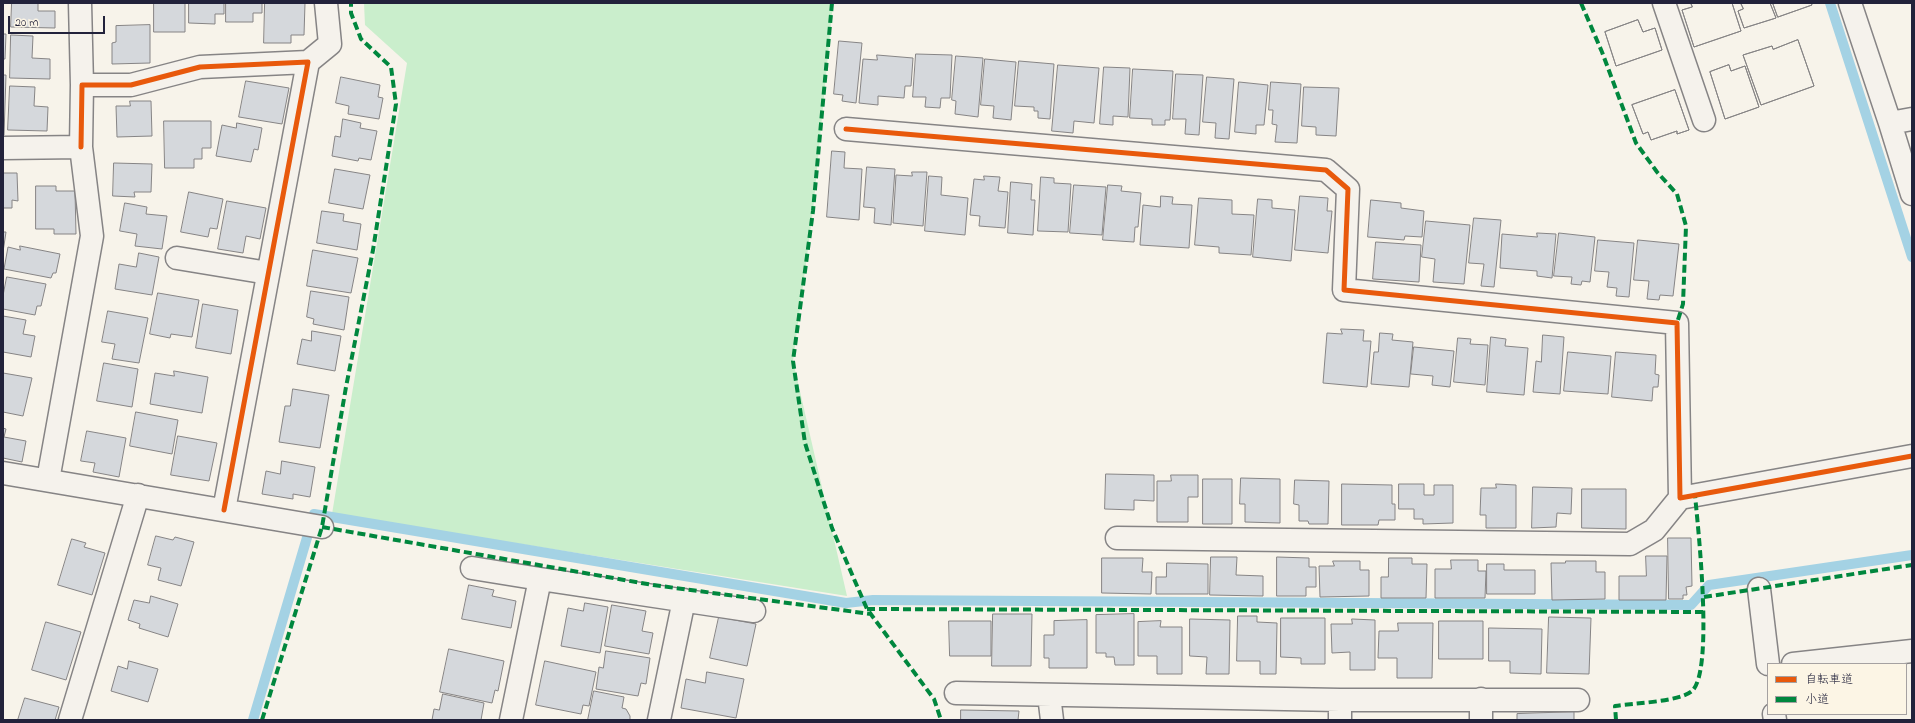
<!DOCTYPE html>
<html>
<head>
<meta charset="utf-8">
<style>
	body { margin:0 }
	#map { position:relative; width:1915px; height:723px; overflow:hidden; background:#f7f3ea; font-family:"Indie Flower","Klee One",sans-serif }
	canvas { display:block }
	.frame { position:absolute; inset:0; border:4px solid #22223b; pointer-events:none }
	.legend { position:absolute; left:1767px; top:663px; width:140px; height:52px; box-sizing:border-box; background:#fcf5e5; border:1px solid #a5a1a1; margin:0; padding:5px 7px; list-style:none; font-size:12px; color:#22223b }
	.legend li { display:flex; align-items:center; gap:8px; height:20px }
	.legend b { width:20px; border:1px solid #a5a1a1 }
	.scale { position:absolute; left:8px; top:16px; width:97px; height:18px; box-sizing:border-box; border:2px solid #22223b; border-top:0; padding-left:5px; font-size:12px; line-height:14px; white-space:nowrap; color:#22223b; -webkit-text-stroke:3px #fcf5e5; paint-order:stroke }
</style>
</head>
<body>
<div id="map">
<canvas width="1915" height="723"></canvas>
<div class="frame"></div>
<ul class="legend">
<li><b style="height:5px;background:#e8590c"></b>自転車道</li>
<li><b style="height:5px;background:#00873e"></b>小道</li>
</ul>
<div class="scale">20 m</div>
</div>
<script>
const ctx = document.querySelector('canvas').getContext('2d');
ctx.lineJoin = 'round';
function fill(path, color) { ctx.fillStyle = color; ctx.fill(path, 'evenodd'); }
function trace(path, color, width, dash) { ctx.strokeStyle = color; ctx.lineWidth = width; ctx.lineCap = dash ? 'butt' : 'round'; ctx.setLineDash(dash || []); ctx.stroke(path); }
const green = new Path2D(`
	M364 3H833L813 211 793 361 847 596 332 514 407 63 365 25Z`);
const stream = new Path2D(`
	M1830 3 1912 257
	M253 720 314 514 846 603 873 600 1691 605 1709 585 1912 555`);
const building = new Path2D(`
	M12 3H38V11H55V28L11 27Z
	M154 3H185V32H154Z
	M189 3H224V14H215V24L189 23Z
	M226 3H262V13H253V22H226Z
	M265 3H305L304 35H291V43H264Z
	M1691 3H1732L1741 31 1694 47 1682 10 1692 7Z
	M1691 3H1732L1741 31 1694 47 1682 10 1692 7Z
	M1741 3H1770L1776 18 1744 28 1738 11 1743 9Z
	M1741 3H1770L1776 18 1744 28 1738 11 1743 9Z
	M1773 3H1811L1812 5 1778 17Z
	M1773 3H1811L1812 5 1778 17Z
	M1638 20 1643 32 1655 28 1662 50 1616 66 1605 32Z
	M1638 20 1643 32 1655 28 1662 50 1616 66 1605 32Z
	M150 25V63L112 64V43L116 42V26Z
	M3 34H6L5 59H3Z
	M11 35 33 36 32 58 50 59V79L10 78Z
	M1798 40 1814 86 1761 105 1743 55 1772 46 1773 49Z
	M1798 40 1814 86 1761 105 1743 55 1772 46 1773 49Z
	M839 41 862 43 856 103 842 101 843 95 834 94Z
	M916 54 952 55 950 98H941L940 108 925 107 926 97H913Z
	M877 55 913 58 911 86H905L904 98 878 96V105L859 103 863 59 877 60Z
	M956 56 983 58 978 117 955 114 956 101 952 100Z
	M985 59 1016 62 1011 120 993 118 994 106 981 105Z
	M1019 61 1054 64 1050 119 1038 118V111H1034V107L1015 106Z
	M1058 65 1099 68 1094 123 1074 121 1073 133 1052 131Z
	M1729 65 1731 71 1745 66 1759 107 1725 119 1710 72Z
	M1729 65 1731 71 1745 66 1759 107 1725 119 1710 72Z
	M1104 67 1130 68 1128 117 1113 116V125L1100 124Z
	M1133 69 1173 71 1170 120H1165V125H1152V119L1130 118Z
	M1176 74 1203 75 1199 135 1185 134 1186 119H1173Z
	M3 75H6L4 135H3Z
	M341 77 380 85 378 97 383 98 379 119 348 114 349 106 336 103Z
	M1207 77 1234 79 1229 139 1215 138 1216 123 1203 122Z
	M246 81 289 88 282 124 239 117Z
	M1239 82 1268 85 1264 125H1256V134L1235 132Z
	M1271 82 1301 84 1297 143 1275 142 1277 125 1272 124 1273 110H1269Z
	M10 86 35 87 34 106 48 107 47 131 8 130Z
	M1304 87 1339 88 1336 136 1316 135V127L1302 126Z
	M1675 90 1689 130 1677 134V131L1651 140 1648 132 1643 134 1632 105Z
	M1675 90 1689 130 1677 134V131L1651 140 1648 132 1643 134 1632 105Z
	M130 101H151L152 136 117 137 116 106H130Z
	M343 119 361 123 360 128 377 131 371 160 359 158 358 161 332 156 335 136 340 137Z
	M164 121H211V148H202V159H194V168H165Z
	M237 123 262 128 258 150 254 149 251 162 216 156 222 125 236 128Z
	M832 151 845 152 844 168 862 169 859 220 827 217Z
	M114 163 152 164 151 192H134L135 197 113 196Z
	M867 167 895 169 891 225 874 223 875 208 864 207Z
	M335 169 370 175 363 209 329 203Z
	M912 172H927L923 226 893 223 896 175 912 176Z
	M3 173H17L18 201 12 200V208H3Z
	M929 176 942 177 941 195 968 198 965 235 925 231Z
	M984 176 1000 177 998 191 1008 192 1005 228 979 226 980 216 970 215 974 179 984 180Z
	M1041 177 1054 178V183L1071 184 1068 232 1038 231Z
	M1011 182 1032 184 1031 200H1035L1033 235 1008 233Z
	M1074 185 1106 187 1102 235 1070 233Z
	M1108 185 1122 186 1121 191 1141 193 1138 227H1135L1134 242 1103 240Z
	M36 186H56V191H75L76 234H54V229H36Z
	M189 192 223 199 217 229 210 228 208 237 181 232Z
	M1161 196 1173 197 1172 204 1192 205 1189 248 1140 245 1143 205 1160 207Z
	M1300 196 1328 198 1327 211H1332L1328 253 1295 250Z
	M1199 198 1232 200V214L1254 215 1251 255 1219 253V247L1195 245Z
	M1258 199 1272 200V208L1295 210 1291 261 1253 257Z
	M1371 200 1401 203V208L1424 211 1422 237 1405 236 1404 240 1368 237Z
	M227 201 266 208 260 239 246 236 243 253 218 249Z
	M125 203 147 207 146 214 167 216 162 249 135 246 137 234 120 231Z
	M322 211 344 214 343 221 361 224 357 250 317 243Z
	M1474 218 1501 220 1494 287 1481 286 1484 264 1469 263Z
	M1426 221 1470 225 1464 284 1433 282 1435 259 1422 257Z
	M3 232H6L3 252Z
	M1537 233 1556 234 1552 278 1537 276V271L1500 268 1502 234 1537 237Z
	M1559 233 1595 237 1590 282 1582 281 1581 285 1571 284 1572 277 1554 276Z
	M1598 240 1634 243 1629 297 1616 296 1617 288 1607 287 1609 272 1595 271Z
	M1638 240 1679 244 1673 296 1660 295 1659 300 1647 299 1649 281 1634 280Z
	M1376 242 1421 245 1419 282 1373 279Z
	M20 246 60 254 56 273H53L51 278 4 269 8 247 20 250Z
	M313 250 358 258 351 293 307 286Z
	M139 253 159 257 152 295 115 289 119 264 136 267Z
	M7 277 46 284 41 306H37L35 315 3 309V296Z
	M311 291 349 297 344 330 313 324 314 319 307 317Z
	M158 293 199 300 192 337 171 334 170 338 150 334Z
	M203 304 238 310 231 354 196 348Z
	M108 311 148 318 139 363 112 359 115 344 102 342Z
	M3 316 26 320 23 334 35 336 31 357 3 352Z
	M1341 329 1364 330 1363 341H1371L1367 387 1323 383 1327 333 1342 334Z
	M312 331 341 336 335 371 297 364 302 339 311 341Z
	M1380 333 1393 334 1392 340 1413 342 1409 387 1371 384 1374 352H1378Z
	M1543 335 1564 337 1560 394 1533 392 1536 361 1541 362Z
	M1491 337 1506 339 1505 346 1528 348 1524 395 1487 392Z
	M1458 338 1471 339 1470 344 1488 345 1485 385 1454 382Z
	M1414 347 1454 351 1450 387 1432 385 1433 376 1411 374Z
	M1568 352 1611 356 1608 394 1564 391Z
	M1616 352 1656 355 1655 374 1659 375 1658 387H1653L1652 401 1612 397Z
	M104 363 138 369 132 407 97 401Z
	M174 371 208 377 202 413 150 404 155 373 174 376Z
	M3 373 32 378 23 416 3 412Z
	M293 389 329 395 320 448 279 442 285 406H290Z
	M136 412 178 420 172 454 130 446Z
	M3 428 6 429 4 437 26 441 22 462 3 458Z
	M87 431 126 438 119 477 93 472 95 463 81 461Z
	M178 436 217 443 209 481 171 475Z
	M282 461 315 467 310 497 293 494V499L262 494 266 471 280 474Z
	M1106 474 1154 475V501L1134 500V510L1105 509Z
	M1171 475H1198V497H1188V522H1157V481H1171Z
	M1241 478 1280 479V523L1245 522V504H1240Z
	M1203 479H1232V524H1203Z
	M1295 480 1329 481 1328 524H1309L1308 521H1299V505L1294 504Z
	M1342 484 1392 485V504H1395V520H1379L1378 525H1342Z
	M1399 484H1424V495H1434V485H1453V523L1423 524V519H1414V509H1399Z
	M1496 484 1516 485V528H1486V515H1480L1481 488H1496Z
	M1533 487 1572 488 1571 514 1557 513 1556 527 1532 528Z
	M1582 489H1626V529L1582 528Z
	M156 536 173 540 175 537 194 542 181 586 158 580 161 568 148 565Z
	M1668 538H1691L1692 586 1686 587 1687 595H1683V599H1669Z
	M72 539 86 543 84 547 105 553 92 595 58 585Z
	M1646 556H1667L1666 600H1619V576H1646Z
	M1211 557H1237L1236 575 1263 576V596L1210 595Z
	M1277 557 1309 558V567H1316V587H1306V596H1277Z
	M1102 558H1143L1142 572H1152L1151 594 1102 593Z
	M1389 558H1412V564H1427L1426 598H1381V577H1388Z
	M1451 560H1478V571H1486L1485 598H1435V569H1451Z
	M1333 561H1360V570H1369V596L1320 597 1319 566H1334Z
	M1566 561H1596V572H1605V599L1552 600 1551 563H1565Z
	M1167 563 1208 564V594H1156V577H1166Z
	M1487 564H1504V570H1535V594H1487Z
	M469 585 494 590 492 596 516 601 511 628 462 619Z
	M151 596 178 604 168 637 139 628 140 624 128 620 134 600 149 603Z
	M585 603 608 607 600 653 561 646 568 608 583 611Z
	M612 605 646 611 642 631 653 633 649 654 605 646Z
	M993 614H1032L1031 666H992Z
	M1134 614V665H1115L1114 657H1106V653H1096V615Z
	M1238 616H1257V622L1277 623 1276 674H1260V661H1237Z
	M719 617 756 624 747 666 710 658Z
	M1549 617 1591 618 1589 674 1547 673Z
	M1281 618H1325V664H1301V658L1281 657Z
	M1190 619 1230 620 1229 674H1206L1207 657 1190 656Z
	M1352 619 1375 620V670H1350V652L1332 653 1331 624H1352Z
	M1087 620V668H1049V658H1044V635H1054V621Z
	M949 621H991V656H950Z
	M1161 621 1160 627H1182V674H1157V656H1138V622Z
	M1439 621H1483V659H1439Z
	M46 622 81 632 66 680 32 670Z
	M1398 623H1433L1432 678H1397V658H1378L1379 631H1398Z
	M1489 628 1542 629 1541 674 1510 673V661H1489Z
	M449 649 504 661 498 691 495 690 492 703 440 692Z
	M606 651 650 658 646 684 641 683 638 696 596 689 599 667 603 668Z
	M129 661 158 669 148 702 111 691 118 666 127 669Z
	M545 661 596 672 589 706 583 705 581 714 536 705Z
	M707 672 744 679 736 718 681 708 686 679 705 683Z
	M594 691 624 697 622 708 626 709 630 716V720H588Z
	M443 694 484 703 481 720H432L434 709 439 710Z
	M25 698 59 707 55 720H18Z
	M961 710 1019 711 1018 720H961Z
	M1574 712V720H1517V714Z`);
const street = new Path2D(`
	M80 3 82 85
	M1664 3 1704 120
	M1850 3 1890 123 1912 194
	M308 62 330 44 326 3
	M1890 123 1912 119
	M846 129 1326 170 1348 189 1344 290 1677 323 1680 498 1912 456
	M81 147 82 85H131L200 67 308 62 224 510
	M3 148 81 147 92 236 48 480
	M177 258 268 273
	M3 473 322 527
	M1117 538 1630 544 1654 530 1680 498
	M472 568 540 579 754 611
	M1759 589 1768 664
	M1793 664 1912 651
	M956 693 1340 700H1578
	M1049 695 1052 720
	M1481 699V720
	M1774 714 1775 720
	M70 720 138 495
	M511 720 540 579
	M659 720 684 600
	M1340 720V700`);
const quiet = new Path2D(`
	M832 3 813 211 793 361 805 443 832 528 867 609 934 699 941 720
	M1581 3 1602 52 1636 143 1657 172 1677 194 1686 226 1683 304 1677 323
	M322 527 653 585 871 614
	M1704 597 1912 565
	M867 609 1703 612
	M262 720 322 527 346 387 373 250 396 104 391 67 361 39 351 13V3
	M1616 720 1615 706C1634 703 1679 702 1692 691 1714 671 1698 528 1695 495`);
const cycleway = new Path2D(`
	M846 129 1326 170 1348 189 1344 290 1677 323 1680 498 1912 456
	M81 147 82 85H131L200 67 308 62 224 510`);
fill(green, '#caeecc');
trace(stream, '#a4d2e4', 10);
fill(building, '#d5d8dc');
trace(building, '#868485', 1);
trace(street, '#868485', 25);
trace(street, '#f5f2ec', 22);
trace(quiet, '#00873e', 4, [8, 4]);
trace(cycleway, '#e8590c', 5);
</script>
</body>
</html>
